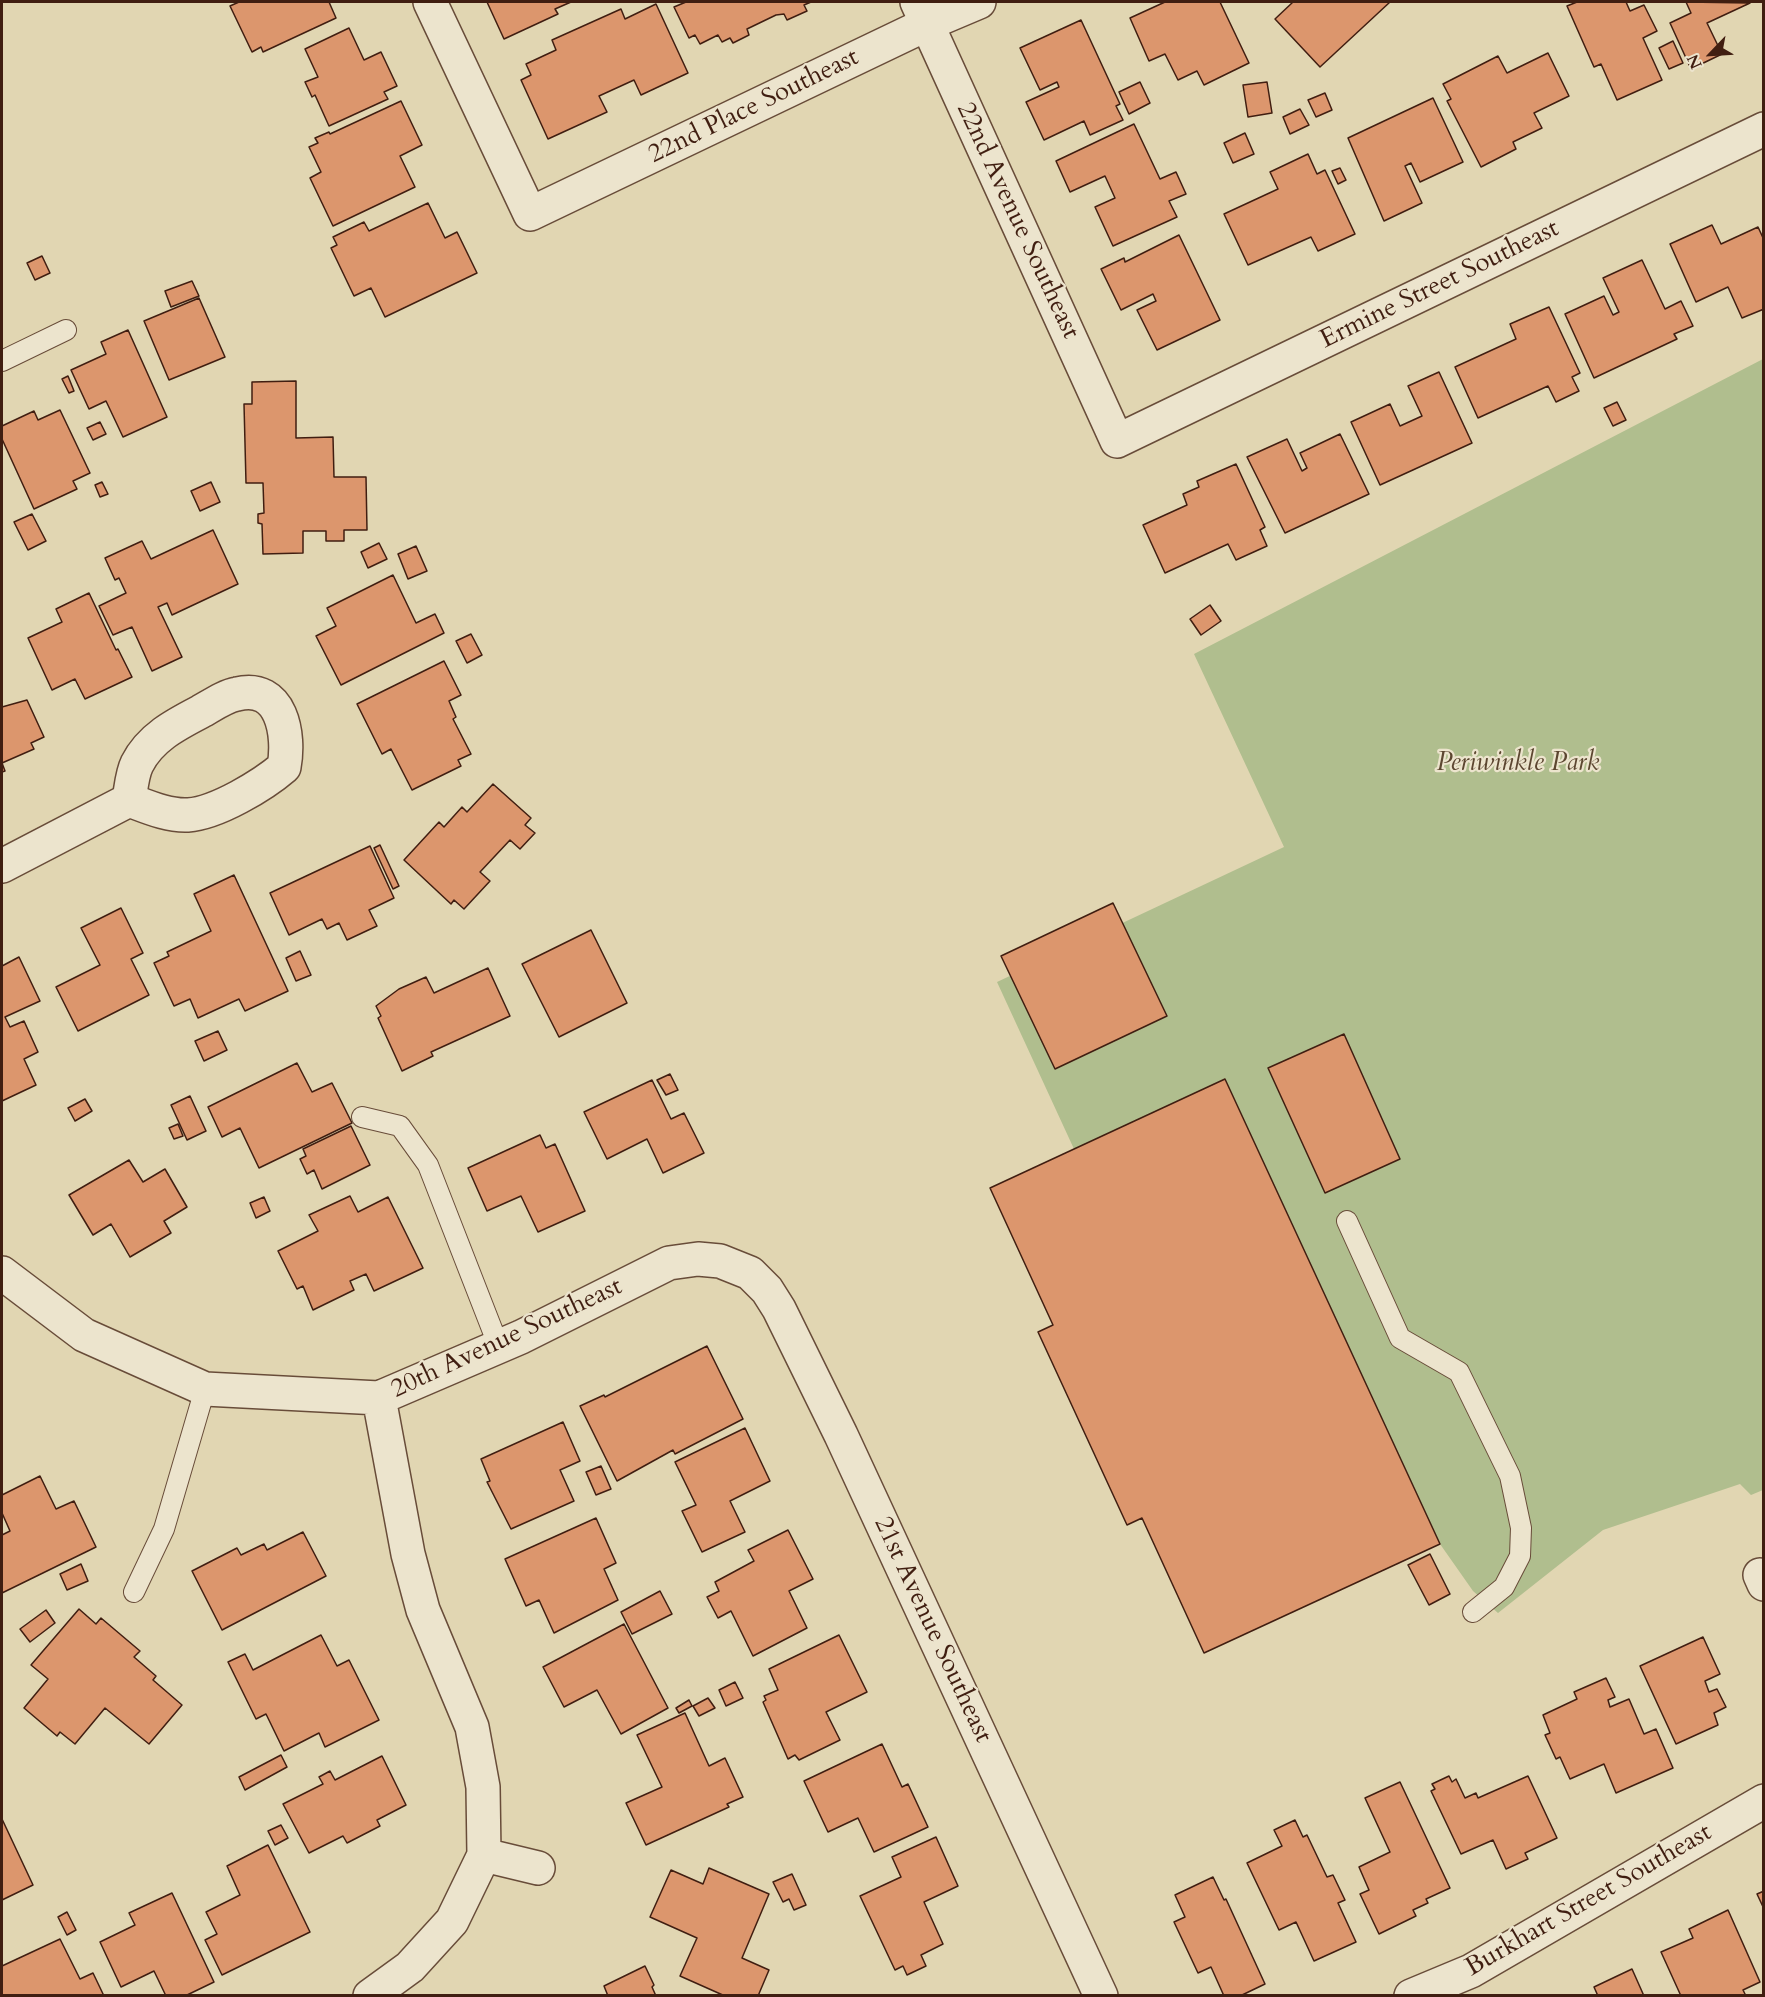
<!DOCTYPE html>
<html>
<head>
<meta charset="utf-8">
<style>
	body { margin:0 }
	#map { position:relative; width:1765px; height:1997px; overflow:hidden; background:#e1d6b2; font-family:Cardo,serif }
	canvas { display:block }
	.frame { position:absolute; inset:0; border:3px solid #401e11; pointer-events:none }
	.north { position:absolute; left:1681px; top:24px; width:60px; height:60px; -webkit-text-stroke:4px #ece4cd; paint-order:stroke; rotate:245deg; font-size:16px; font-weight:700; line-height:24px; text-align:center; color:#401e11 }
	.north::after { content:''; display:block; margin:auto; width:21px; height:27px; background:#401e11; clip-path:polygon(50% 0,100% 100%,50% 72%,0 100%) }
</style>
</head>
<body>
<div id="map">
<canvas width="1765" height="1997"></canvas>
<div class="frame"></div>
<div class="north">N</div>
</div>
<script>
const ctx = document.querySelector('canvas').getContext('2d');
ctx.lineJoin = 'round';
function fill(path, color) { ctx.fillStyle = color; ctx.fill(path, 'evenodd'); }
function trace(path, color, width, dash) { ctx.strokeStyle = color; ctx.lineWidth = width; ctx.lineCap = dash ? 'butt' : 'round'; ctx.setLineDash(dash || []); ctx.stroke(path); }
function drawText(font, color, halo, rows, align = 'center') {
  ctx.font = font + ' Cardo,serif'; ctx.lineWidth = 4.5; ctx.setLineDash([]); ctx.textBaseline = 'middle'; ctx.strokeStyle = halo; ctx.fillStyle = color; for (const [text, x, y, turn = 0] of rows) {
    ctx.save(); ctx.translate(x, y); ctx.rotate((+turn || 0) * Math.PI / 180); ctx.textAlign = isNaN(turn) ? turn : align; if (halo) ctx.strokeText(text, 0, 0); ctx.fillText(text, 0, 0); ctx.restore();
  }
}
const green = new Path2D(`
	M1763 359V1490L1751 1495 1740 1484 1603 1530 1498 1613 1473 1591 1440 1544 1225 1079 1074 1149 997 982 1284 847 1194 654Z`);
const building = new Path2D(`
	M239 2H329L336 18 263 52 261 47 252 52 230 6Z
	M487 2H571L555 9 558 14 504 39Z
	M686 2H811L804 5 807 11 787 20 784 14 776 15 747 29 749 35 733 43 730 38 722 42 718 35 700 44 695 35 689 38 674 7Z
	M1165 2H1220L1249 63 1204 85 1197 71 1178 80 1165 54 1149 61 1130 18Z
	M1293 2H1390L1320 67 1275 19Z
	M1577 2H1626L1630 11 1644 5 1657 31 1643 38 1662 80 1617 100 1601 64 1594 67 1567 6Z
	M1686 2 1750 3 1707 23 1722 54 1691 69 1670 23 1691 13Z
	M656 4 688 73 641 95 634 80 599 96 607 112 548 139 521 80 531 75 526 64 556 50 552 40 621 9 625 19Z
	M1081 20 1120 104 1116 106 1123 120 1090 135 1084 121 1044 140 1026 102 1059 87 1057 82 1040 90 1020 48Z
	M349 28 364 60 381 52 397 86 384 92 388 99 329 126 315 95 312 97 305 82 318 77 305 49Z
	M1673 41 1683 63 1669 69 1659 48Z
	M1548 53 1569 96 1534 113 1542 128 1513 142 1516 149 1481 167 1447 101 1451 99 1443 84 1498 56 1507 73Z
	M1140 82 1150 103 1129 114 1119 92Z
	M1267 82 1272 113 1248 117 1243 85Z
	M1325 93 1332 110 1316 117 1308 100Z
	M1433 98 1463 162 1420 182 1411 163 1405 166 1422 203 1384 221 1348 138Z
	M401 101 422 145 400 156 415 187 333 226 310 178 321 172 309 147 318 143 315 138 329 132 330 134Z
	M1300 109 1309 125 1290 134 1283 117Z
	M1134 124 1160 179 1176 172 1186 194 1169 201 1177 217 1113 246 1095 207 1115 198 1105 176 1070 192 1056 161Z
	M1245 133 1254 154 1233 163 1224 143Z
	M1308 154 1317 174 1325 170 1355 234 1318 251 1311 237 1248 265 1224 214 1278 189 1270 172Z
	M1340 168 1346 180 1338 184 1332 171Z
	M428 203 445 238 457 232 477 273 385 317 371 288 354 296 331 248 337 245 333 237 364 222 369 231Z
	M1712 225 1721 244 1758 227 1764 240V309L1742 318 1728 287 1696 302 1670 244Z
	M1179 235 1220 320 1157 350 1137 310 1156 301 1153 294 1121 310 1101 269 1124 258 1125 262Z
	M42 256 50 273 35 280 27 263Z
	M1642 260 1665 309 1681 301 1693 326 1674 334 1677 339 1594 378 1565 314 1604 296 1613 315 1619 312 1603 278Z
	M192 281 199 296 171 307 165 291Z
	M199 298 225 357 169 380 144 321Z
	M1549 307 1580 373 1572 377 1579 391 1556 402 1548 386 1478 418 1455 367 1516 339 1510 324Z
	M128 330 167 417 123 437 106 401 89 409 71 370 106 354 101 342Z
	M1439 372 1472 443 1380 485 1351 422 1390 404 1400 426 1422 416 1408 386Z
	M68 376 74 391 69 393 62 379Z
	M296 381V438L333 437 334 477H366L367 530H344V541H326V531H303V553L263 554 262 524 258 523V514L264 513 263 483H246L244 404H252V382Z
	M1617 402 1626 420 1613 426 1604 408Z
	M60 410 90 473 73 481 77 489 34 509 2 439V426L34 411 38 420Z
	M100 422 106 434 93 440 87 428Z
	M1340 434 1369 494 1285 533 1247 457 1287 439 1302 471 1307 468 1300 453Z
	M1236 464 1265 527 1260 530 1267 546 1236 560 1228 544 1165 573 1143 525 1187 505 1183 494 1199 487 1197 481Z
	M102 482 108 494 100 497 95 485Z
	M211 482 220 502 200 511 191 491Z
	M32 514 46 541 28 550 14 522Z
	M213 530 238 584 172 615 167 603 158 607 182 657 152 671 132 627 113 635 99 606 126 593 119 578 115 580 105 558 142 541 151 559Z
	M379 543 387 559 368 568 361 552Z
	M416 546 427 571 408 579 398 554Z
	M393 575 416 623 435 614 444 633 341 685 316 636 336 626 327 608Z
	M89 593 116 650 118 649 132 677 85 699 75 679 52 690 28 638 62 622 56 609Z
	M1210 605 1221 621 1201 635 1190 619Z
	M471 634 482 655 467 663 456 641Z
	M444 661 461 695 449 701 456 717 453 719 471 754 458 760 461 766 412 790 391 749 382 754 357 704Z
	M27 700 44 737 31 743 34 749 2 763 5 771 2 772V707Z
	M493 784 531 818 525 825 535 833 520 849 510 840 480 872 490 881 464 909 454 900 451 904 404 860 439 822 444 827 462 807 467 812Z
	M380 845 399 886 393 889 374 848Z
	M370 846 394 898 369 910 377 926 347 940 339 923 327 929 322 919 289 935 270 893Z
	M234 875 288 991 245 1011 239 999 198 1018 190 999 174 1006 154 963 169 956 167 952 211 931 194 894Z
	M1113 903 1167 1016 1055 1069 1001 956Z
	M121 908 143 953 131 959 149 995 78 1031 56 987 100 965 81 928Z
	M591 930 627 1003 559 1037 522 964Z
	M300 951 311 975 296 981 286 958Z
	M19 957 40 1001 5 1017 10 1027 24 1021 38 1052 24 1059 36 1085 2 1101V966Z
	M488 968 510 1016 431 1052 433 1056 402 1071 378 1018 381 1016 376 1006 399 989 426 977 434 993Z
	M218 1031 227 1050 204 1061 195 1041Z
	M1344 1034 1400 1159 1325 1193 1268 1068Z
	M297 1063 312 1092 332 1083 352 1123 259 1168 240 1128 222 1137 208 1107Z
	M670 1074 678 1090 666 1095 657 1080Z
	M1225 1079 1440 1544 1204 1653 1142 1518 1127 1525 1038 1332 1053 1325 990 1188Z
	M652 1080 671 1119 684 1113 704 1153 663 1173 647 1139 607 1159 584 1112Z
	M190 1096 206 1131 187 1140 171 1105Z
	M85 1099 92 1111 75 1121 68 1108Z
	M178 1124 183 1136 174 1139 169 1128Z
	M351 1126 370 1165 322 1189 314 1170 307 1174 300 1159 306 1156 303 1149Z
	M540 1135 546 1148 555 1144 585 1211 538 1232 521 1196 487 1211 468 1168Z
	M129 1160 143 1182 165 1169 187 1207 164 1221 171 1233 130 1257 111 1224 93 1235 69 1195Z
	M350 1196 358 1212 388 1197 423 1268 374 1291 366 1274 350 1281 354 1290 313 1310 303 1286 297 1289 278 1251 318 1231 309 1215Z
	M264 1197 270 1211 256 1218 250 1203Z
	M707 1346 743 1419 675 1454 673 1450 617 1481 580 1406 604 1395 605 1397Z
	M563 1422 580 1461 560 1470 574 1501 511 1529 487 1482 490 1481 481 1459Z
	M745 1428 770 1481 730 1501 745 1532 702 1552 682 1511 696 1505 675 1462Z
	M601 1466 611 1489 596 1495 586 1472Z
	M40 1476 56 1509 74 1501 96 1547 2 1593V1535L10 1531 2 1513V1495Z
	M596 1518 616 1563 604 1569 618 1600 554 1633 539 1600 526 1606 505 1559Z
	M788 1530 813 1579 789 1591 807 1628 753 1656 731 1611 718 1618 707 1597 719 1591 715 1582 754 1561 748 1550Z
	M303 1532 326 1576 222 1630 192 1571 237 1548 241 1555 264 1544 267 1550Z
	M1430 1554 1450 1594 1429 1605 1408 1565Z
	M81 1564 88 1581 67 1590 60 1574Z
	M660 1591 672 1614 632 1634 621 1612Z
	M79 1609 96 1624 101 1618 140 1651 134 1657 156 1676 153 1680 182 1705 149 1744 105 1708 75 1744 60 1732 57 1736 24 1708 48 1679 31 1665Z
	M46 1610 55 1623 30 1642 20 1629Z
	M624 1624 668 1708 621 1734 597 1690 564 1707 543 1667Z
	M321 1635 337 1666 349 1660 379 1720 325 1747 319 1733 284 1751 266 1714 256 1719 228 1662 245 1654 253 1670Z
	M839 1635 867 1692 826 1712 840 1740 799 1760 795 1755 788 1759 763 1702 766 1700 764 1696 778 1690 769 1669Z
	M1703 1637 1720 1674 1705 1681 1709 1692 1717 1689 1726 1707 1714 1713 1718 1725 1676 1744 1640 1666Z
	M1606 1678 1615 1697 1608 1700 1610 1707 1629 1699 1644 1734 1656 1729 1673 1768 1616 1793 1604 1764 1570 1779 1560 1757 1556 1759 1545 1735 1550 1733 1543 1715 1577 1699 1574 1692Z
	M735 1682 743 1698 726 1706 719 1690Z
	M708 1698 715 1708 699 1716 693 1706Z
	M689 1700 692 1706 679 1713 676 1708Z
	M685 1713 709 1766 725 1758 743 1797 727 1804 729 1807 646 1845 626 1803 662 1787 637 1735Z
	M882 1744 902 1787 908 1784 928 1827 874 1852 858 1818 828 1832 804 1781Z
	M281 1755 287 1767 245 1790 239 1777Z
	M382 1756 406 1805 377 1820 380 1826 347 1843 343 1836 309 1853 283 1804 323 1784 319 1777 330 1771 335 1780Z
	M1449 1776 1452 1782 1456 1779 1465 1798 1476 1793 1478 1798 1528 1776 1557 1838 1525 1853 1528 1859 1506 1869 1493 1840 1461 1854 1431 1791 1435 1789 1432 1784Z
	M1400 1782 1450 1888 1426 1899 1428 1903 1413 1910 1416 1916 1379 1934 1360 1894 1369 1890 1359 1867 1390 1852 1365 1798Z
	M2 1819 33 1885 2 1900Z
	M1295 1820 1303 1837 1307 1835 1327 1877 1333 1875 1345 1900 1338 1903 1356 1942 1314 1961 1296 1922 1279 1930 1247 1863 1282 1846 1274 1830Z
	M281 1825 288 1838 275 1845 268 1831Z
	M936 1837 958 1886 924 1902 943 1944 921 1955 926 1966 907 1975 903 1966 895 1970 860 1896 901 1877 892 1857Z
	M268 1845 310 1932 222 1975 205 1940 217 1934 206 1912 240 1895 227 1866Z
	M709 1868 769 1894 742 1958 769 1970 758 1996H725L680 1976 697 1938 650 1917 671 1870 703 1884Z
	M792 1874 806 1905 794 1910 789 1899 783 1902 773 1882Z
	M1213 1877 1224 1900 1226 1899 1265 1984 1240 1996H1224L1211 1967 1198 1973 1174 1922 1185 1917 1175 1895Z
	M1764 1891V1909L1757 1894Z
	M172 1893 214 1982 185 1996H166L154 1971 121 1987 100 1942 135 1925 129 1913Z
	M1728 1910 1760 1982 1743 1990 1746 1996H1681L1661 1952 1693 1938 1689 1929Z
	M67 1912 76 1930 67 1935 58 1917Z
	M60 1939 80 1979 93 1973 104 1996H2V1966Z
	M645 1966 654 1985 652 1987 656 1996H608L604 1986Z
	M1632 1969 1644 1996H1598L1594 1987Z`);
const service = new Path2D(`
	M2 361 66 330
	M362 1117 400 1126 428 1165 499 1347
	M1347 1221 1400 1338 1459 1372 1510 1476 1521 1528 1520 1556 1504 1587 1473 1612
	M134 1592 164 1529 205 1389`);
const minor = new Path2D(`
	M430 2 530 214 927 24 979 2
	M917 2 1117 441 1764 129
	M2 866 129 800C148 807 168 816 188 815 217 813 263 785 284 767 290 735 282 683 237 694 225 696 211 706 200 712 175 725 150 738 137 764 132 774 131 789 129 800
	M2 1273 84 1335 205 1389 379 1398 521 1337 669 1263 698 1259 720 1261 750 1273 767 1290 779 1309 841 1435 1101 1996
	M1760 1575 1764 1584
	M484 1855 538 1868
	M370 1996 410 1967 452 1921 484 1855 483 1787 472 1727 423 1610 408 1554 379 1398
	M1411 1996 1471 1971 1764 1801`);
const streetNames = [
	["22nd Place Southeast",754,107,-26],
	["22nd Avenue Southeast",1017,221,65],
	["Ermine Street Southeast",1440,285,-26],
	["20th Avenue Southeast",507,1339,-25],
	["21st Avenue Southeast",932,1630,65],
	["Burkhart Street Southeast",1589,1901,-30]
];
const parkNames = [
	["Periwinkle Park",1518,764]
];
fill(green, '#b0be8e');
fill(building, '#dc966d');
trace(building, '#401e11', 1.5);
trace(service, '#684c39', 22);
trace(minor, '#684c39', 36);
trace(service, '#ece4cd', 20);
trace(minor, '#ece4cd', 33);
drawText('26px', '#401e11', '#ece4cd', streetNames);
drawText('italic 26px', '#5c4630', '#ece4cd', parkNames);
</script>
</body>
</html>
